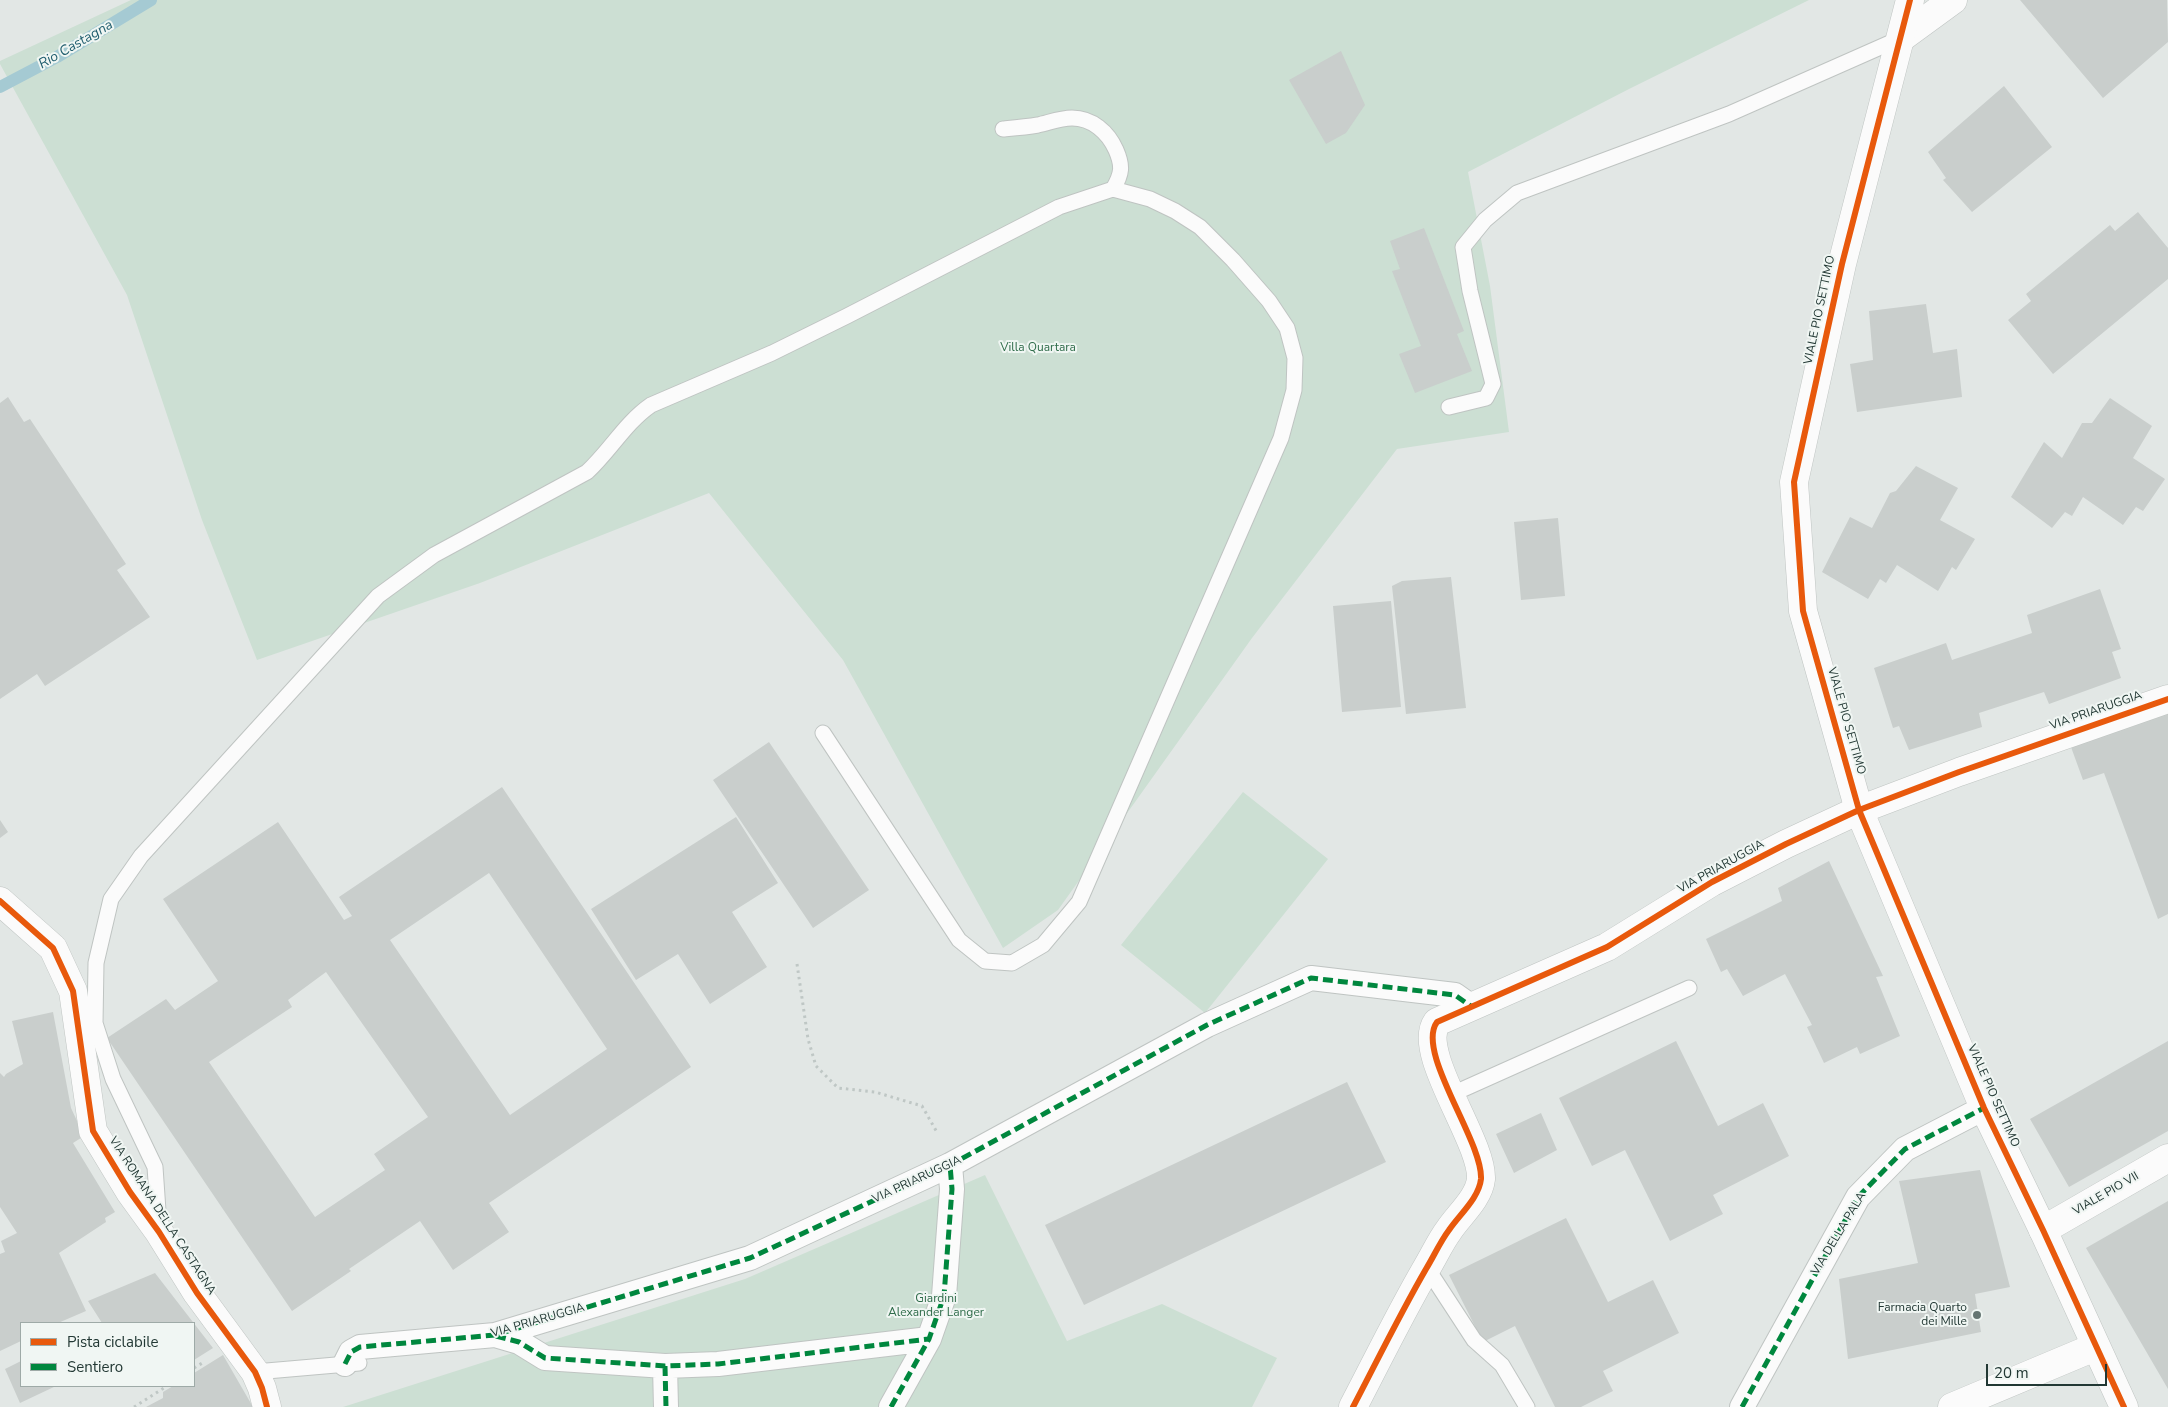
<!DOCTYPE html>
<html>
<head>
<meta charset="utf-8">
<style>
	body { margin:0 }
	#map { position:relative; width:2168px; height:1407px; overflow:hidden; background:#e2e7e5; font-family:"Nunito Sans",sans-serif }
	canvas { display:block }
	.legend { position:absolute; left:20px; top:1322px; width:175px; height:65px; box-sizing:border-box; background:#f0f6f3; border:1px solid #9eaaa7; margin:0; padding:6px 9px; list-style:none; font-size:15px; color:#223834 }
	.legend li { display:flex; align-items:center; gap:10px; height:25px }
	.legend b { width:25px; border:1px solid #9eaaa7 }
	.scale { position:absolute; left:1986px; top:1364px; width:121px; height:22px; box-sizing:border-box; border:2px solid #223834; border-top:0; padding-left:6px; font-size:15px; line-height:18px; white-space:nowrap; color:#223834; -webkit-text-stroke:4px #f0f6f3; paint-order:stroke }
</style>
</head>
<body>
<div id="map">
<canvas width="2168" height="1407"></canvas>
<ul class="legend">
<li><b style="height:6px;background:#e8590c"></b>Pista ciclabile</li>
<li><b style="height:6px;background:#00873e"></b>Sentiero</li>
</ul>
<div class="scale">20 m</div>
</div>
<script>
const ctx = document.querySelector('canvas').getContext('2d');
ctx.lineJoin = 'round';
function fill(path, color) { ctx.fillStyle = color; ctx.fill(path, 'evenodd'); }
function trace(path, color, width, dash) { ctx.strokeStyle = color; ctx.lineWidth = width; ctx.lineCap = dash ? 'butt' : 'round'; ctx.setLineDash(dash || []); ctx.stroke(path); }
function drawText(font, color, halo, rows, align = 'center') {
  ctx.font = font + ' "Nunito Sans",sans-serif'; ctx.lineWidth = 4; ctx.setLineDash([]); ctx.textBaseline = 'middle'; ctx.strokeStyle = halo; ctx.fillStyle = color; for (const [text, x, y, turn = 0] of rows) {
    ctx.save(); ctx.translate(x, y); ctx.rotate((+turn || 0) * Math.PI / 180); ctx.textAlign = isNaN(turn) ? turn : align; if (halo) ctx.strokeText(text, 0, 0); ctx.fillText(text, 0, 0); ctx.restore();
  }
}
const green = new Path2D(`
	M131 0H1809L1629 89 1468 172 1490 286 1509 432 1397 449 1252 638 1058 910 1003 948 843 660 709 493 480 583 257 660 202 520 127 295 0 64V61Z
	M1243 792 1328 859 1205 1013 1121 945Z
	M985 1175 1067 1341 1162 1304 1277 1358 1252 1407H343L745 1279Z`);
const stream = new Path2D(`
	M0 87 57 57 151 0`);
const building = new Path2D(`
	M2020 0H2167L2168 42 2103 98Z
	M1341 51 1365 105 1346 133 1326 144 1289 80Z
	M2004 86 2052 147 1972 212 1943 180 1946 178 1928 152Z
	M2138 212 2168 248V279L2053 374 2008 320 2031 301 2026 294 2110 225 2115 231Z
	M1424 228 1464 331 1457 334 1472 371 1415 393 1399 354 1421 346 1392 271 1400 269 1390 241Z
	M1926 304 1933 353 1957 349 1962 397 1857 412 1850 364 1873 360 1869 311Z
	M8 397 24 422 30 419 126 564 117 570 150 617 45 686 37 674 0 699V403Z
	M2110 398 2152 426 2133 458 2165 479 2143 511 2136 507 2123 525 2083 497 2072 516 2065 512 2052 528 2011 497 2044 442 2062 458 2082 423H2092Z
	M1916 466 1958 488 1940 520 1975 539 1956 570 1952 567 1938 591 1897 565 1886 583 1880 579 1868 599 1822 572 1850 517 1872 528 1890 493 1896 491Z
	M1558 518 1565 596 1521 600 1514 522Z
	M1451 577 1466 708 1406 714 1392 586 1402 581Z
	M2100 589 2121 649 2112 652 2121 678 2049 704 2044 692 1979 713 1982 727 1909 750 1899 726 1893 728 1874 668 1946 643 1952 660 2032 633 2027 615Z
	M1391 601 1401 707 1342 712 1333 606Z
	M2168 710V914L2158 919 2104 773 2083 780 2071 747Z
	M769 742 869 890 813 928 713 780Z
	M502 787 691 1067 489 1203 509 1232 453 1270 420 1221 349 1269 351 1271 292 1311 107 1038 166 999 175 1010 218 981 163 899 278 822 344 920 352 916 339 897ZM489 873 607 1049 510 1115 390 940ZM326 972 428 1117 374 1154 385 1170 315 1217 209 1062 292 1007 288 1000Z
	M736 817 778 883 732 912 767 967 710 1004 678 954 636 980 591 909Z
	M0 820 8 832 0 838Z
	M1829 861 1883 976 1876 977 1900 1036 1860 1054 1857 1047 1824 1063 1807 1027 1812 1025 1785 974 1743 996 1727 969 1721 972 1706 939 1782 901 1778 888Z
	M53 1012 71 1108 84 1136 73 1143 115 1212 105 1218 106 1222 59 1253 86 1311 58 1323H21V1341L0 1351V1254L5 1252 1 1241 17 1233 0 1207V1073L4 1077 6 1074 23 1064 12 1021Z
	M1676 1041 1718 1126 1763 1103 1789 1156 1713 1195 1723 1214 1670 1241 1625 1150 1592 1166 1559 1098Z
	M2168 1041V1131L2069 1187 2030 1119Z
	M1347 1082 1386 1162 1084 1305 1045 1225Z
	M1541 1113 1557 1150 1514 1173 1496 1134Z
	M1980 1170 2010 1287 1975 1294 1981 1332 1848 1359 1839 1279 1918 1263 1899 1181Z
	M2168 1201V1389L2086 1248Z
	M1566 1218 1608 1302 1653 1280 1679 1333 1603 1371 1613 1391 1581 1407H1555L1515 1326 1483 1342 1449 1275Z
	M155 1273 213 1348 194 1360V1323H102L88 1301Z
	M223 1355 253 1407H146L163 1398V1392L173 1386H194V1373Z
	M21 1361V1386H56L20 1403 5 1369Z`);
const path = new Path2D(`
	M797 964 808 1039 816 1066 838 1088 875 1092 922 1106 938 1134
	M194 1368 204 1362
	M134 1407 167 1386`);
const service = new Path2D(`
	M1003 129C1014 128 1026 127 1038 125 1048 123 1060 118 1072 118 1092 118 1108 132 1116 150 1123 166 1122 174 1113 189
	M1449 407 1486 398 1493 384 1470 291 1463 247 1485 220 1517 193 1729 114 1901 38
	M1450 1095 1689 988
	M159 1225 155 1167 113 1079 95 1023 96 963 111 899 141 856 378 596 434 555 587 472C610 451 625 423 651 405L772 353 847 316 1059 207 1113 189 1150 199 1175 211 1200 227 1233 260 1269 301 1287 328 1295 358 1294 390 1281 438 1079 902 1043 945 1012 963 985 961 959 940 823 733
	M1427 1268 1474 1340 1502 1365 1527 1407
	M255 1372 359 1363`);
const pedestrian = new Path2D(`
	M495 1335 519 1342 545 1358 665 1366 718 1364 929 1339
	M345 1364 351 1352 360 1347 495 1335 750 1258 950 1165 1207 1025 1311 978 1455 995 1472 1007
	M665 1366 666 1407
	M891 1407 929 1339 944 1296 952 1189 950 1165
	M1742 1407 1858 1197 1905 1149 1984 1108`);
const minor = new Path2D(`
	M1901 38 1953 0
	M0 901 53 948 73 991 93 1131 130 1192 159 1232 197 1293 255 1372 262 1388 267 1407
	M2043 1230 2168 1158
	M1353 1407C1377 1361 1400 1314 1426 1269 1434 1256 1440 1242 1449 1230 1459 1215 1479 1198 1481 1179 1483 1141 1415 1052 1437 1022L1607 947 1712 882 1786 844 1859 810 1959 772 2168 699
	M1952 1407 2095 1347`);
const tertiary = new Path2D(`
	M1910 0 1842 264 1794 482 1803 611 1859 810 1984 1108 2043 1230 2124 1407`);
const quiet = new Path2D(`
	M496 1336 519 1342 545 1358 665 1366 718 1364 929 1339
	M345 1364 351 1352 360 1347 495 1335 750 1258 950 1165 1207 1025 1311 978 1455 995 1472 1007
	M665 1366 666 1407
	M891 1407 929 1339 944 1296 952 1189 950 1165
	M1742 1407 1858 1197 1905 1149 1984 1108`);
const cycleway = new Path2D(`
	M1910 0 1842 264 1794 482 1803 611 1859 810 1984 1108 2043 1230 2124 1407
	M0 901 53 948 73 991 93 1131 130 1192 159 1232 197 1293 255 1372 262 1388 267 1407
	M1353 1407C1377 1361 1400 1314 1426 1269 1434 1256 1440 1242 1449 1230 1459 1215 1479 1198 1481 1179 1483 1141 1415 1052 1437 1022L1607 947 1712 882 1786 844 1859 810 1959 772 2168 699`);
const markers = [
	[1977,1315,5,"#657572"]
];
const streetNames = [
	["VIALE PIO SETTIMO",1820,310,-78],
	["VIA PRIARUGGIA",2096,711,-19],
	["VIALE PIO SETTIMO",1846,721,74],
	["VIA PRIARUGGIA",1721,867,-29],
	["VIALE PIO SETTIMO",1993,1096,66],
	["VIA PRIARUGGIA",917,1180,-25],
	["VIALE PIO VII",2106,1194,-30],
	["VIA ROMANA DELLA CASTAGNA",162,1216,57],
	["VIA DELLA PALA",1839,1234,-59],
	["VIA PRIARUGGIA",538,1321,-16]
];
const parkNames = [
	["Villa Quartara",1038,348],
	["Giardini",936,1299],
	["Alexander Langer",936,1313]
];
const poiNames = [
	["Farmacia Quarto",1967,1308],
	["dei Mille",1967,1322]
];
const waterNames = [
	["Rio Castagna",76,45,-30]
];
fill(green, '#ccdfd3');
trace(stream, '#a5cad3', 12);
fill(building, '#c9cecc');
trace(service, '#bfc4c2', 17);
trace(pedestrian, '#bfc4c2', 26);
trace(minor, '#bfc4c2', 29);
trace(tertiary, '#bfc4c2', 29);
trace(path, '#bfc7c5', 3, [2.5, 4]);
trace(service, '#fbfbfb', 15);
trace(pedestrian, '#fbfbfb', 24);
trace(minor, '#fbfbfb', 28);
trace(tertiary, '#fbfbfb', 28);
trace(quiet, '#00873e', 5, [10, 5]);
trace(cycleway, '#e8590c', 6);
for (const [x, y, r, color] of markers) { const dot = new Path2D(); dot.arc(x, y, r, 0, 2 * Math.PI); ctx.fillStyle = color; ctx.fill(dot); trace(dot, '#f0f6f3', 2); }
drawText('12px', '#223834', '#f0f6f3', streetNames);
drawText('12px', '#2f6c4a', '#f0f6f3', parkNames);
drawText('12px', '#223834', '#f0f6f3', poiNames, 'right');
drawText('italic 14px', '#215e6f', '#f0f6f3', waterNames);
</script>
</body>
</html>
